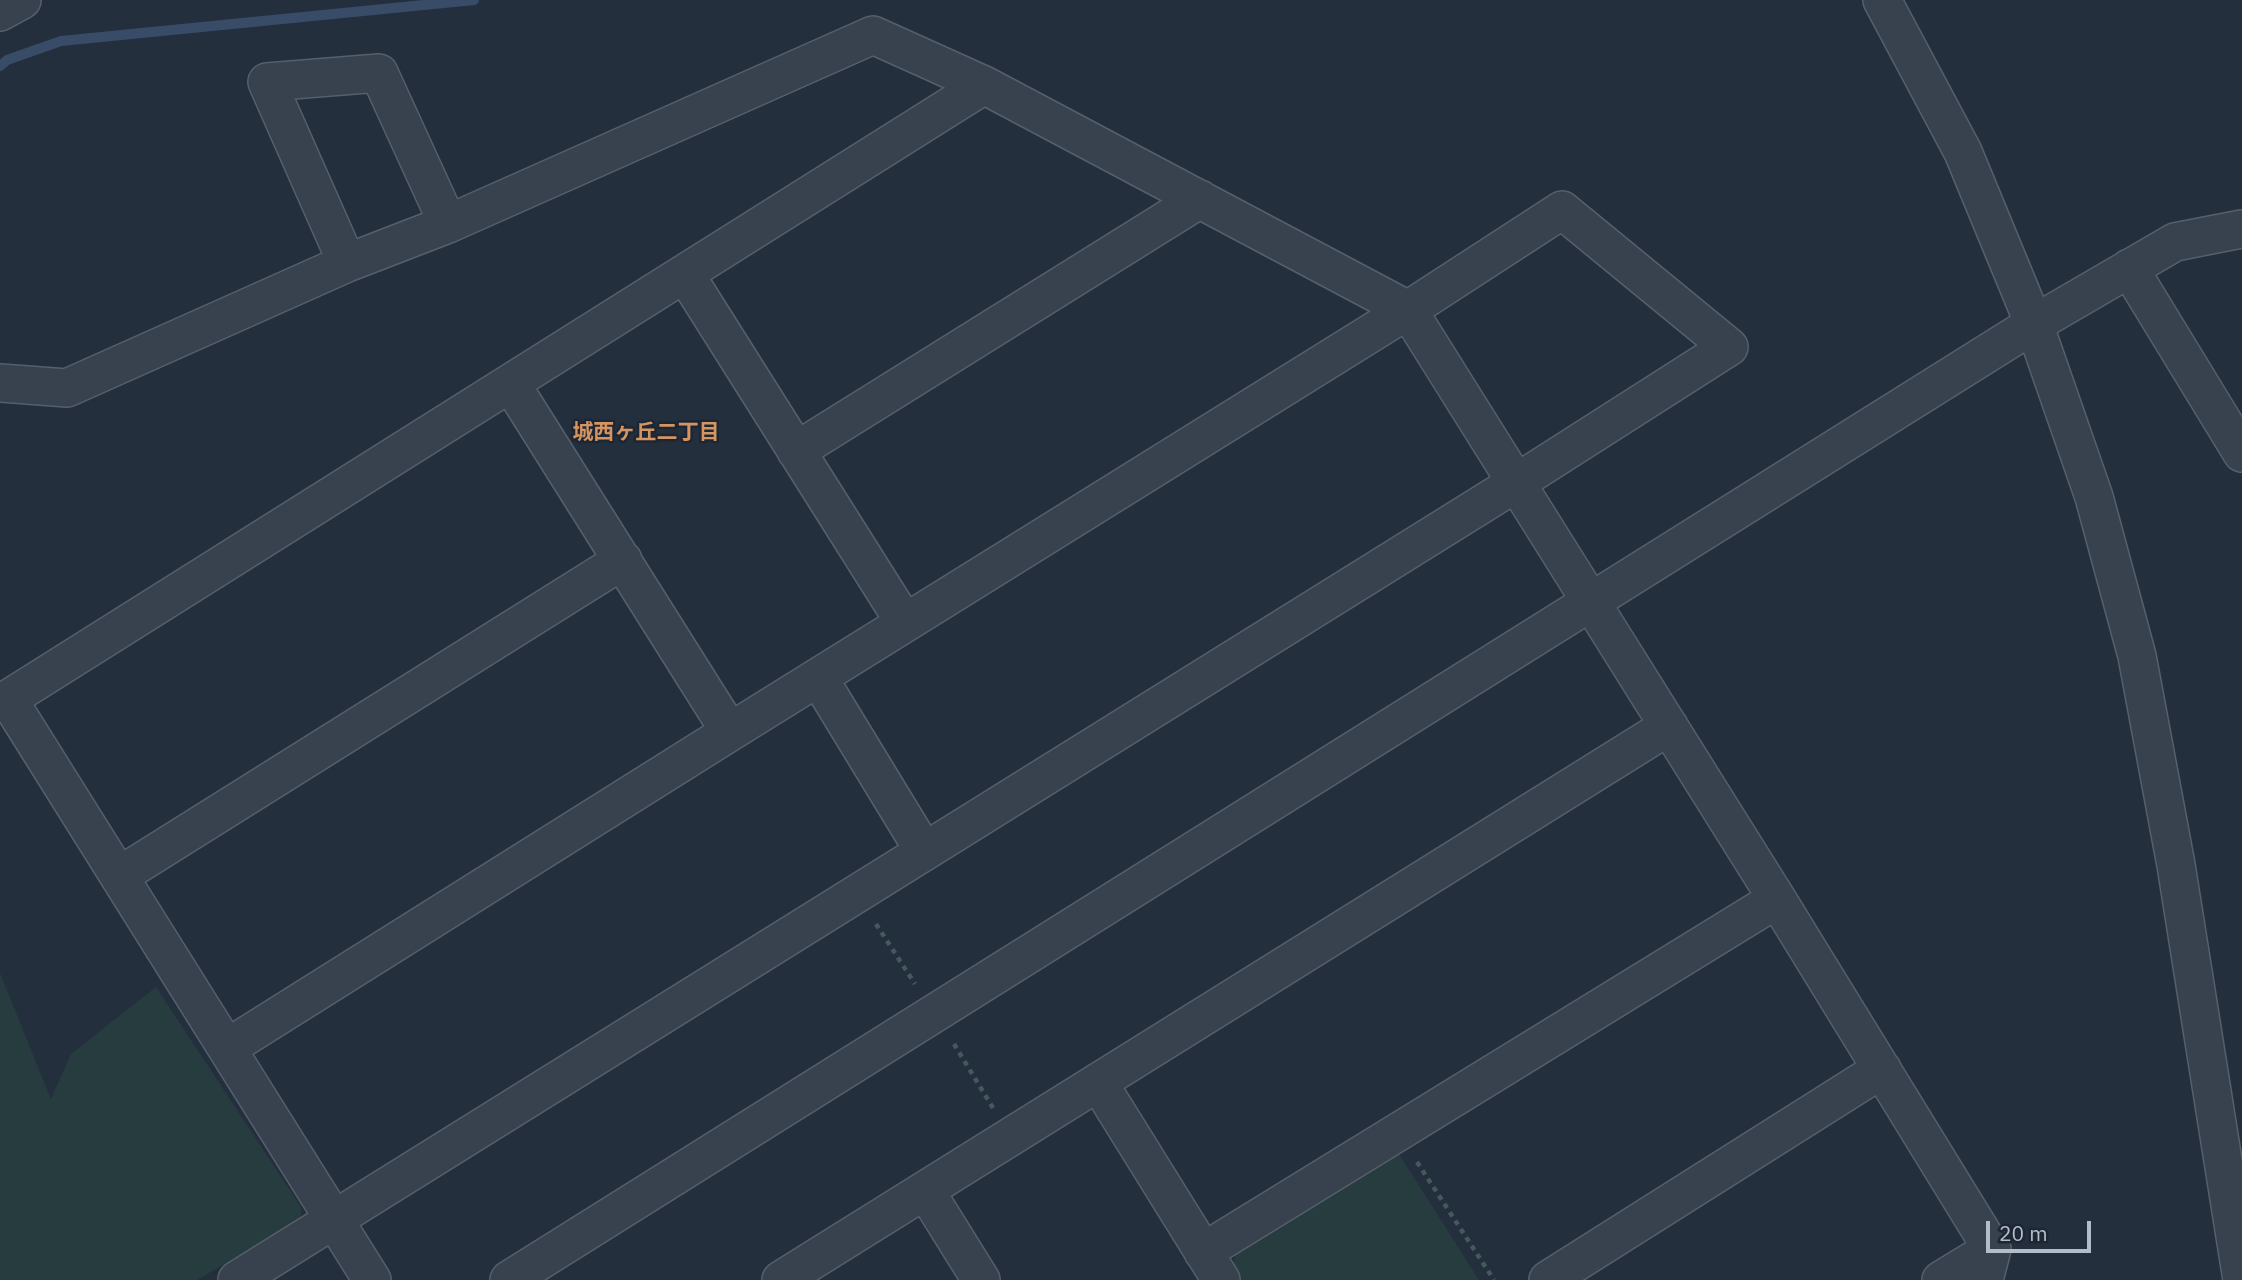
<!DOCTYPE html>
<html>
<head>
<meta charset="utf-8">
<style>
	body { margin:0 }
	#map { position:relative; width:2242px; height:1280px; overflow:hidden; background:#242f3e; font-family:"IBM Plex Sans",sans-serif }
	canvas { display:block }
	.scale { position:absolute; left:1986px; top:1221px; width:105px; height:32px; box-sizing:border-box; border:4px solid #b4bcc9; border-top:0; padding-left:9px; font-size:21px; line-height:24px; white-space:nowrap; color:#b4bcc9; -webkit-text-stroke:5px #1d2633; paint-order:stroke }
</style>
</head>
<body>
<div id="map">
<canvas width="2242" height="1280"></canvas>
<div class="scale">20 m</div>
</div>
<script>
const ctx = document.querySelector('canvas').getContext('2d');
ctx.lineJoin = 'round';
function fill(path, color) { ctx.fillStyle = color; ctx.fill(path, 'evenodd'); }
function trace(path, color, width, dash) { ctx.strokeStyle = color; ctx.lineWidth = width; ctx.lineCap = dash ? 'butt' : 'round'; ctx.setLineDash(dash || []); ctx.stroke(path); }
function drawText(font, color, halo, rows, align = 'center') {
  ctx.font = font + ' "IBM Plex Sans","Noto Sans JP",sans-serif'; ctx.lineWidth = 5; ctx.setLineDash([]); ctx.textBaseline = 'middle'; ctx.strokeStyle = halo; ctx.fillStyle = color; for (const [text, x, y, turn = 0] of rows) {
    ctx.save(); ctx.translate(x, y); ctx.rotate((+turn || 0) * Math.PI / 180); ctx.textAlign = isNaN(turn) ? turn : align; if (halo) ctx.strokeText(text, 0, 0); ctx.fillText(text, 0, 0); ctx.restore();
  }
}
const green = new Path2D(`
	M0 973 51 1099 71 1054 156 987 301 1207V1219L197 1280H0Z
	M1399 1154 1479 1280H1242L1233 1267 1235 1255Z`);
const stream = new Path2D(`
	M0 66 7 60 61 41 474 0`);
const path = new Path2D(`
	M876 924 915 984
	M954 1044 993 1108
	M1417 1162 1494 1280`);
const minor = new Path2D(`
	M1882 0 1963 152 2034 324 2094 497 2137 656 2176 865 2242 1280
	M0 12 22 0
	M347 263 267 82 379 73 448 224
	M2129 268 2242 453
	M685 274 905 623
	M0 383 67 388 347 263 448 224 873 35 984 85 1408 310 1777 899 1992 1249 1984 1280
	M511 384 730 732
	M796 451 1200 199
	M818 677 924 851
	M119 876 623 560
	M227 1048 730 732 1408 310 1562 210 1729 347 1516 483 237 1280
	M1098 1082 1221 1280
	M925 1190 981 1280
	M1203 1252 1777 899
	M372 1280 8 699 984 85
	M509 1280 2034 324 2175 242 2242 229
	M781 1280 1669 726
	M1548 1280 1882 1069
	M1941 1280 1992 1249`);
const neighbourhoodNames = [
	["城西ヶ丘二丁目",646,433]
];
fill(green, '#263c3f');
trace(stream, '#394c67', 10);
trace(minor, '#565f6c', 40);
trace(path, '#44595c', 4.5, [5, 5]);
trace(minor, '#38414e', 37);
drawText('bold 21px', '#d59563', '#1d2633', neighbourhoodNames);
</script>
</body>
</html>
